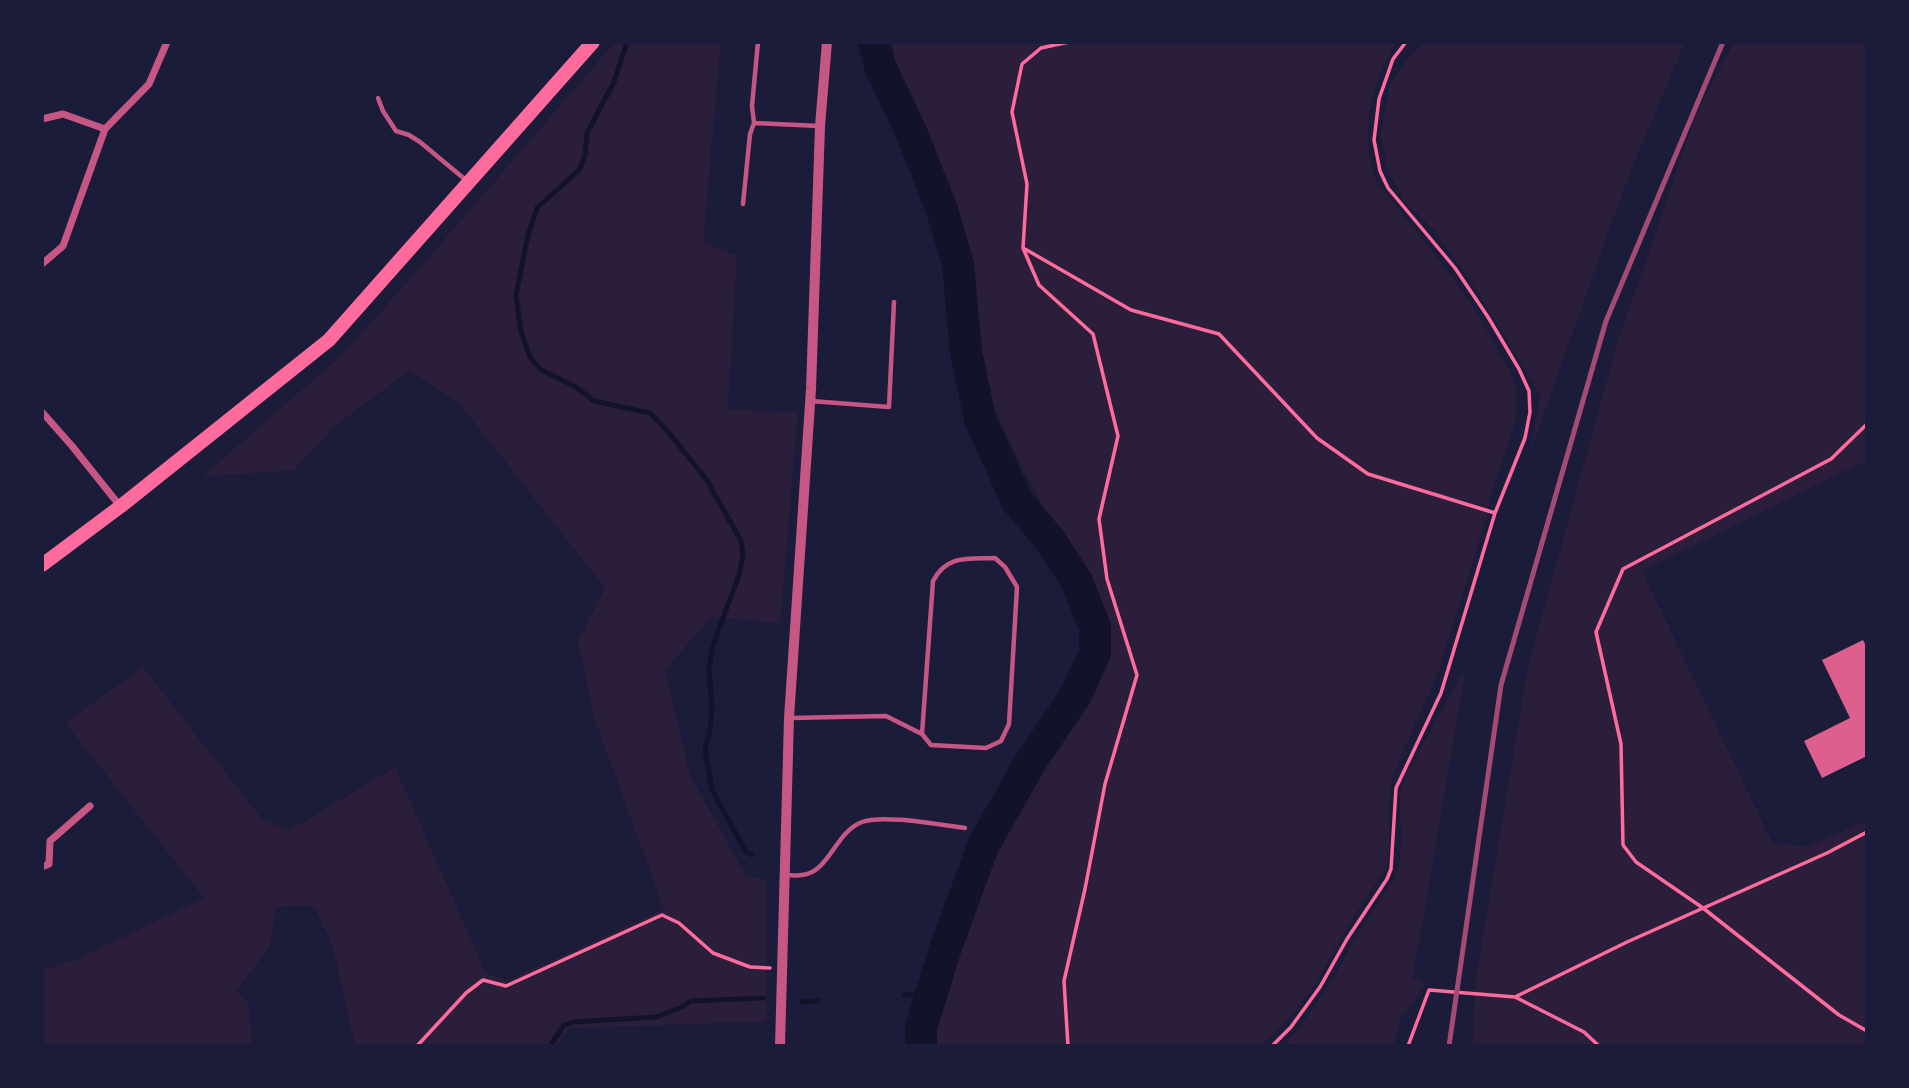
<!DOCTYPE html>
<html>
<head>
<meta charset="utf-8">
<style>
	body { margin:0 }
	#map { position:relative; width:1909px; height:1088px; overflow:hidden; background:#1b1b3a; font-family:Karla,sans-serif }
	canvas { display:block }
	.frame { position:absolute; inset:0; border:44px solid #1b1b3a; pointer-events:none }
</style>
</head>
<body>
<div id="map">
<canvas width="1909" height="1088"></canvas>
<div class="frame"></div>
</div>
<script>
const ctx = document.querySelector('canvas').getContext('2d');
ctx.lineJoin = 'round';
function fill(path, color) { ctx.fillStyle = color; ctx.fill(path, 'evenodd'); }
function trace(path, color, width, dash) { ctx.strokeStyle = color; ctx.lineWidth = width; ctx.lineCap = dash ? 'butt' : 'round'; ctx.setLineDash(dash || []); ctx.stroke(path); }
const green = new Path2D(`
	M615 42H721L703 242 737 256 728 410 798 412 780 623 712 617 665 670 690 775 745 874 766 881 767 1021 568 1029 557 1046H355L332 943 313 905 276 907 270 947 236 991 249 1003 252 1046H42V970L76 960 204 898 65 723 143 667 262 819 290 830 395 767 486 973 507 981 664 909 594 718 578 641 605 588 458 402 409 371 336 425 294 470 202 477 342 355 419 269Z
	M885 42H1396C1371 83 1358 133 1376 180 1380 188 1387 195 1392 201 1407 221 1424 240 1439 260 1458 284 1477 312 1492 340 1498 353 1514 374 1516 387 1522 434 1492 472 1487 516L1438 673 1392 777 1389 805V855L1385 870 1354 916 1316 983 1287 1021 1261 1046H929L993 845 1077 710 1098 664 1101 630 1093 596 1026 475 1001 424 985 383 969 251 952 196 905 97Z
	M1426 42H1685L1626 183 1529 456 1540 395 1479 294 1435 231 1405 202 1387 169 1381 137 1389 88 1407 58Z
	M1734 42H1867V468L1863 462 1642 571 1772 842 1807 847 1867 820V1046H1472L1476 978 1528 666 1617 344 1697 112Z
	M1466 667 1413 978 1426 984 1401 1018 1393 1046H1283L1296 1032 1333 979 1356 937 1393 880 1399 866 1401 846 1400 794 1407 773Z`);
const stream = new Path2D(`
	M627 42 614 82 587 133 585 155 580 169 537 208 528 235 516 295 521 332 530 357 540 369 576 387 594 401 650 413 665 428 706 479 741 541 743 556 739 575 713 645 709 669 712 707 710 730 705 750 712 790 746 852 752 855
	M904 995 932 993
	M802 1002 818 1001
	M550 1046 564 1025 573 1022 656 1017 682 1007 691 1001 763 998`);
const river = new Path2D(`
	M874 42 880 66 912 134 942 210 958 264 966 352 980 419 1017 501 1050 540 1077 582 1095 627V653L1076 695 1030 763 983 846 945 950 921 1028V1046`);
const building = new Path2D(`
	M1863 640 1867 648V756L1822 778 1804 741 1850 718 1822 660Z`);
const path = new Path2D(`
	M1025 249 1131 310 1219 334 1317 438 1368 474 1495 513
	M1867 424 1831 459 1623 569 1596 632 1621 744 1623 845 1636 862 1703 908 1839 1015 1867 1031
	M1515 997 1584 1032 1599 1046
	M417 1046 466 993 483 980 506 986 662 915 679 923 713 953 750 967 770 968
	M1068 1046 1064 981 1085 889 1105 784 1137 675 1107 579 1099 519 1118 436 1093 334 1039 285 1023 248 1027 184 1012 112 1022 64 1041 48 1069 42
	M1272 1046 1291 1027 1320 987 1347 939 1387 879 1391 869 1396 788 1441 693 1495 513 1525 438 1530 412 1529 391 1519 369 1488 317 1455 268 1388 188 1380 171 1374 140 1379 99 1393 59 1406 42
	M1408 1046 1429 990 1515 997 1627 942 1827 853 1867 832`);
const service = new Path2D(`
	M758 42 752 106 754 123 819 126
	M378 98 383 111 396 131 409 135 420 142 467 181
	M743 204 750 134 754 123
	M811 401 889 407 894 302
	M790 718 886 716 922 734 931 745 986 748 1001 741 1009 724 1017 587 1005 567 995 558C969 559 947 554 933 581L922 734
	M786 875C791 875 797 876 802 875 829 873 835 832 862 822 883 814 940 825 965 828`);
const minor = new Path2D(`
	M42 119 63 114 105 129
	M42 264 63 246 105 129 149 84 167 42
	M42 412 72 446 120 506
	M42 867 49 864 50 841 90 806`);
const tertiary = new Path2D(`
	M780 1046 789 718 811 389 820 126 827 42`);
const trunk = new Path2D(`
	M42 565 121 506 329 340 593 42`);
const rail = new Path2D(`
	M1449 1046 1501 685 1606 321 1723 42`);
fill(green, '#2a1e3b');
trace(stream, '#12122b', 5);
trace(river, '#12122b', 32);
fill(building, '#dd5f8e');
trace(path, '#ff6b9d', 3.5);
trace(service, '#c65784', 4.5);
trace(minor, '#c65784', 7);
trace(tertiary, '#c65784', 10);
trace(trunk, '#ff6b9d', 14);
trace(rail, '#a44b75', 5);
</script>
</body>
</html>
